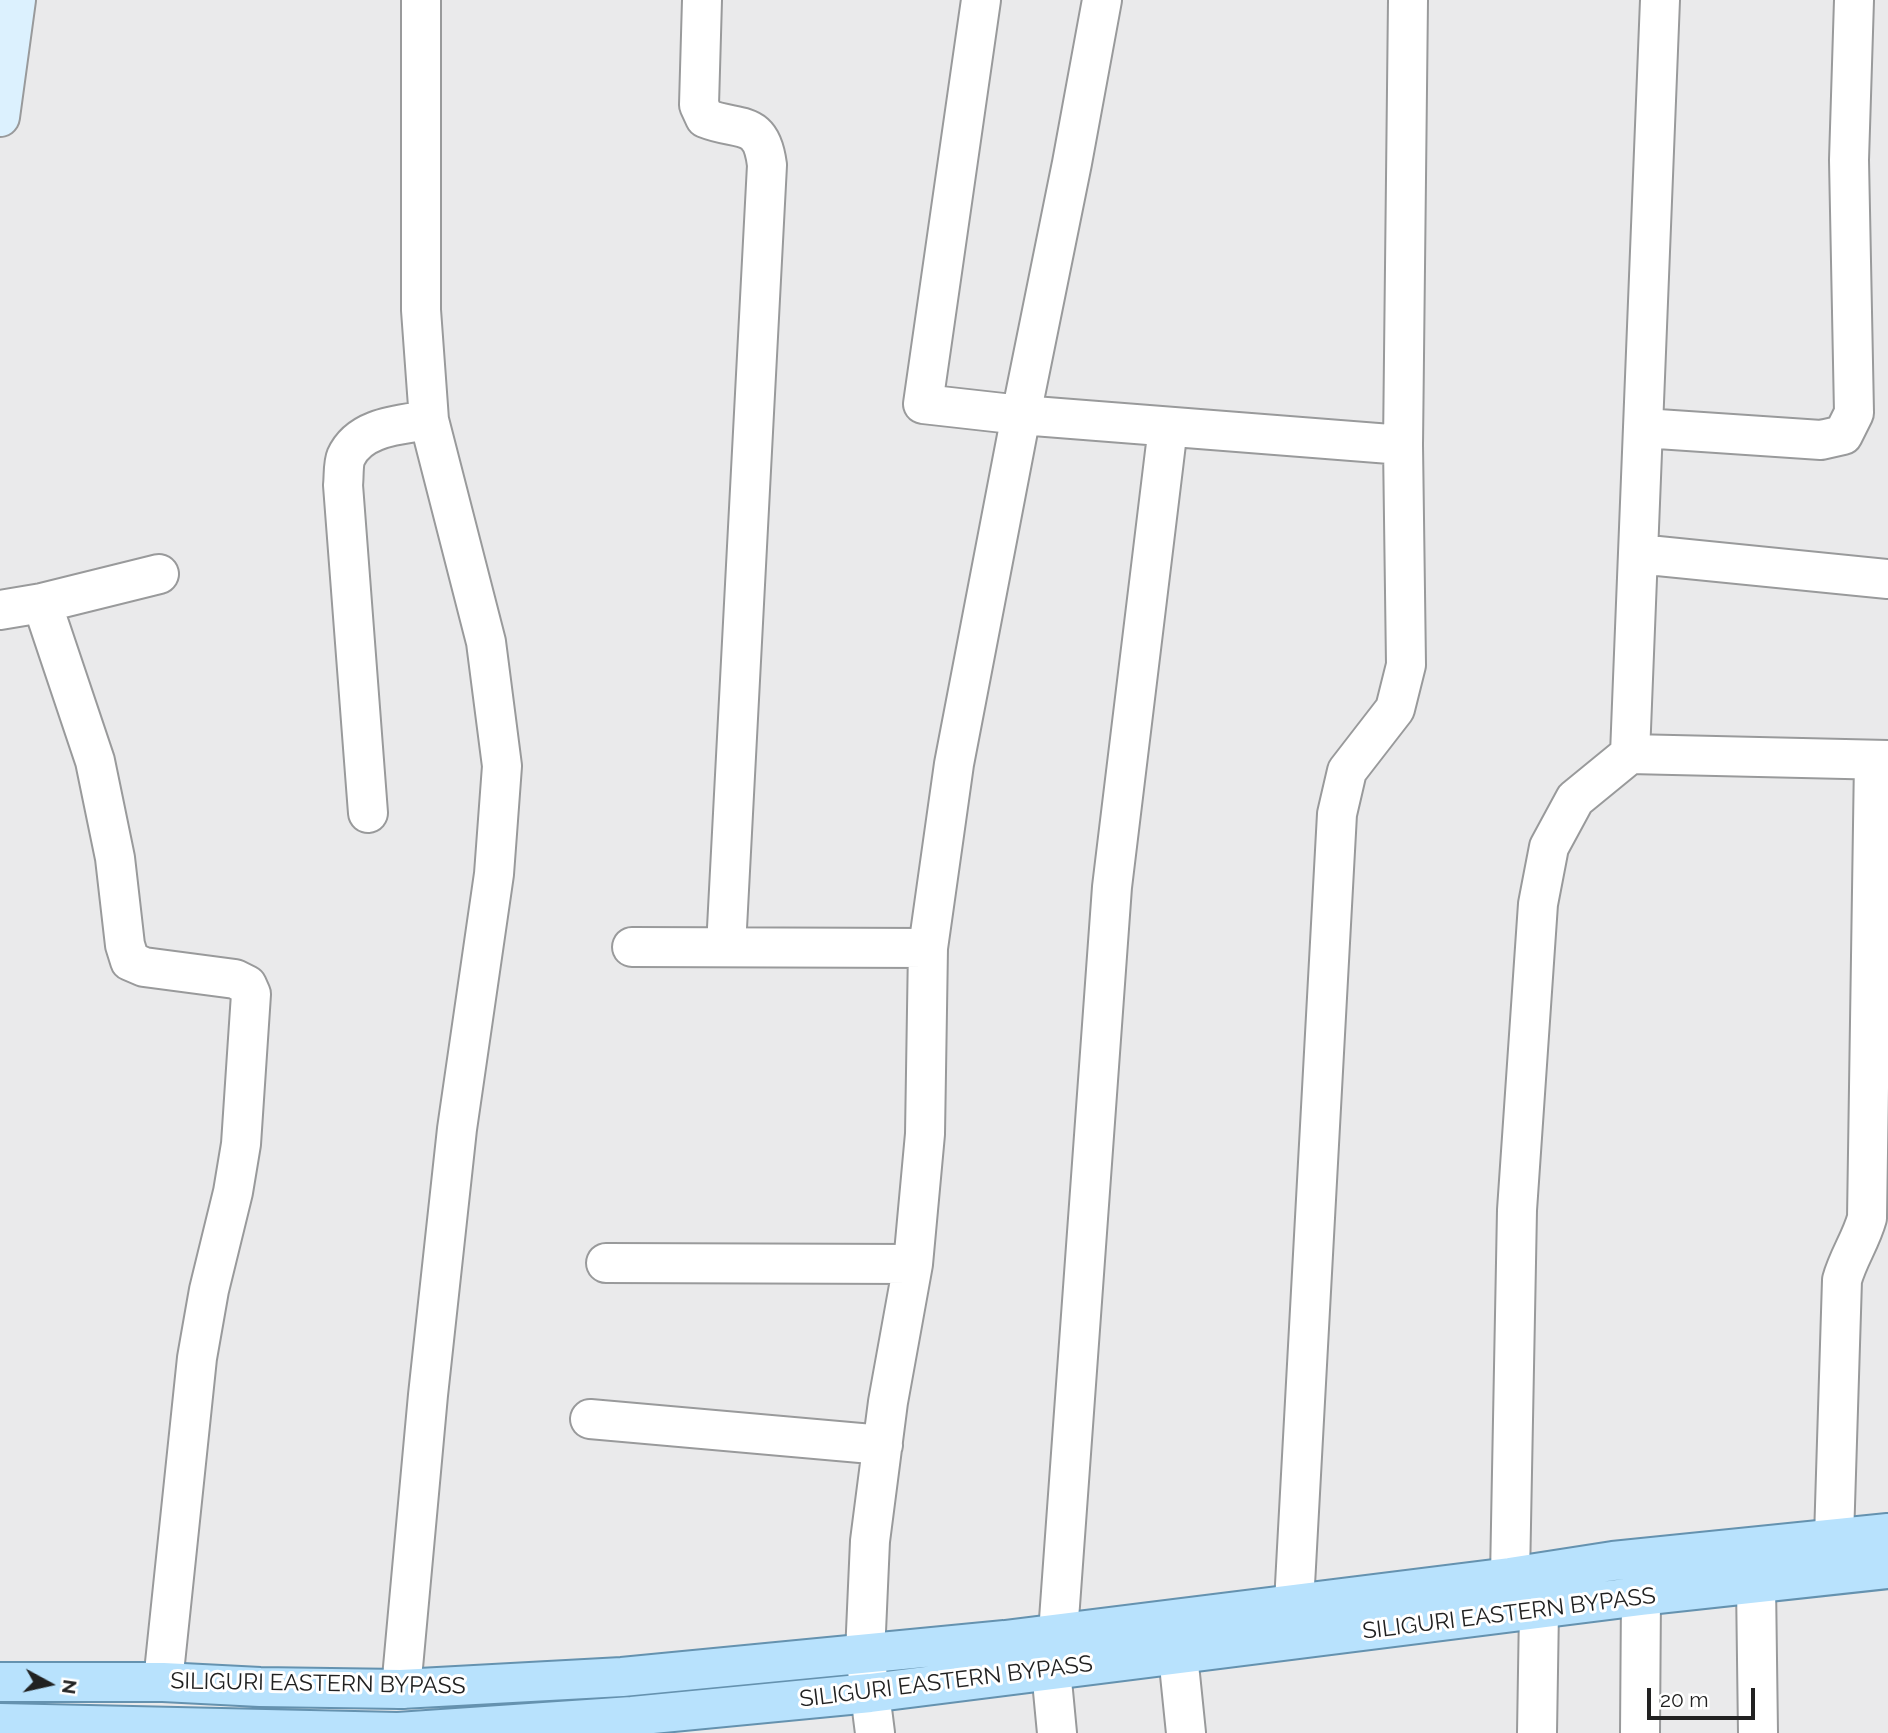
<!DOCTYPE html>
<html>
<head>
<meta charset="utf-8">
<style>
	body { margin:0 }
	#map { position:relative; width:1888px; height:1733px; overflow:hidden; background:#eaeaeb; font-family:Raleway,sans-serif }
	canvas { display:block }
	.north { position:absolute; left:14px; top:1649px; width:70px; height:70px; -webkit-text-stroke:5px #fff; paint-order:stroke; rotate:98deg; font-size:19px; font-weight:700; line-height:28px; text-align:center; color:#212121 }
	.north::after { content:''; display:block; margin:auto; width:24px; height:32px; background:#212121; clip-path:polygon(50% 0,100% 100%,50% 72%,0 100%) }
	.scale { position:absolute; left:1647px; top:1688px; width:108px; height:32px; box-sizing:border-box; border:4px solid #212121; border-top:0; padding-left:9px; font-size:21px; line-height:24px; white-space:nowrap; color:#212121; -webkit-text-stroke:5px #fff; paint-order:stroke }
</style>
</head>
<body>
<div id="map">
<canvas width="1888" height="1733"></canvas>
<div class="north">N</div>
<div class="scale">20 m</div>
</div>
<script>
const ctx = document.querySelector('canvas').getContext('2d');
ctx.lineJoin = 'round';
function trace(path, color, width, dash) { ctx.strokeStyle = color; ctx.lineWidth = width; ctx.lineCap = dash ? 'butt' : 'round'; ctx.setLineDash(dash || []); ctx.stroke(path); }
function drawText(font, color, halo, rows, align = 'center') {
  ctx.font = font + ' Raleway,sans-serif'; ctx.lineWidth = 6; ctx.setLineDash([]); ctx.textBaseline = 'middle'; ctx.strokeStyle = halo; ctx.fillStyle = color; for (const [text, x, y, turn = 0] of rows) {
    ctx.save(); ctx.translate(x, y); ctx.rotate((+turn || 0) * Math.PI / 180); ctx.textAlign = isNaN(turn) ? turn : align; if (halo) ctx.strokeText(text, 0, 0); ctx.fillText(text, 0, 0); ctx.restore();
  }
}
const street = new Path2D(`
	M702 0 699 105 705 118C740 132 761 118 767 165L726 947
	M981 0 923 404 1021 415 1403 445
	M1643 428 1821 440 1843 435 1854 413 1849 160 1854 0
	M1638 554 1888 579
	M42 603 95 761 115 858 125 945 130 961 144 967 235 979 247 985 251 994 241 1144 233 1192 209 1290 197 1358 163 1682
	M0 610 42 603 159 574
	M1630 754 1888 760
	M368 813 343 485C344 477 343 464 346 457 360 426 401 425 429 420
	M632 947 928 948
	M606 1263 913 1264
	M590 1419 883 1445
	M1834 1538 1842 1280C1848 1258 1861 1240 1867 1218L1874 760
	M1510 1577 1517 1210 1538 904 1549 847 1575 799 1630 754 1660 0
	M1756 1584 1758 1733
	M1294 1603 1337 814 1347 771 1395 709 1406 665 1403 445 1408 0
	M1058 1633 1112 887 1168 427
	M1178 1655 1186 1733
	M1051 1670 1057 1733
	M401 1689 428 1395 457 1129 494 874 502 766 486 642 429 420 421 310V0
	M875 1733 865 1654 870 1541 888 1402 913 1264 925 1134 928 948 954 764 1021 415 1072 163 1102 0
	M1537 1733 1539 1610
	M1640 1733 1641 1596`);
const secondary = new Path2D(`
	M0 117 16 0`);
const primary = new Path2D(`
	M0 1682H163L260 1687 401 1689 622 1677 1005 1640 1510 1577 1613 1561 1888 1533
	M0 1723 398 1732 632 1716 870 1693 1641 1596 1888 1569`);
const streetNames = [
	["SILIGURI EASTERN BYPASS",1509,1614,-7],
	["SILIGURI EASTERN BYPASS",946,1682,-7],
	["SILIGURI EASTERN BYPASS",318,1684,1]
];
trace(street, '#999a9b', 42);
trace(secondary, '#999a9b', 42);
trace(primary, '#6592af', 42);
trace(street, '#fff', 38);
trace(secondary, '#dcf1fe', 38);
trace(primary, '#b8e2fd', 38);
drawText('23px', '#212121', '#fff', streetNames);
</script>
</body>
</html>
